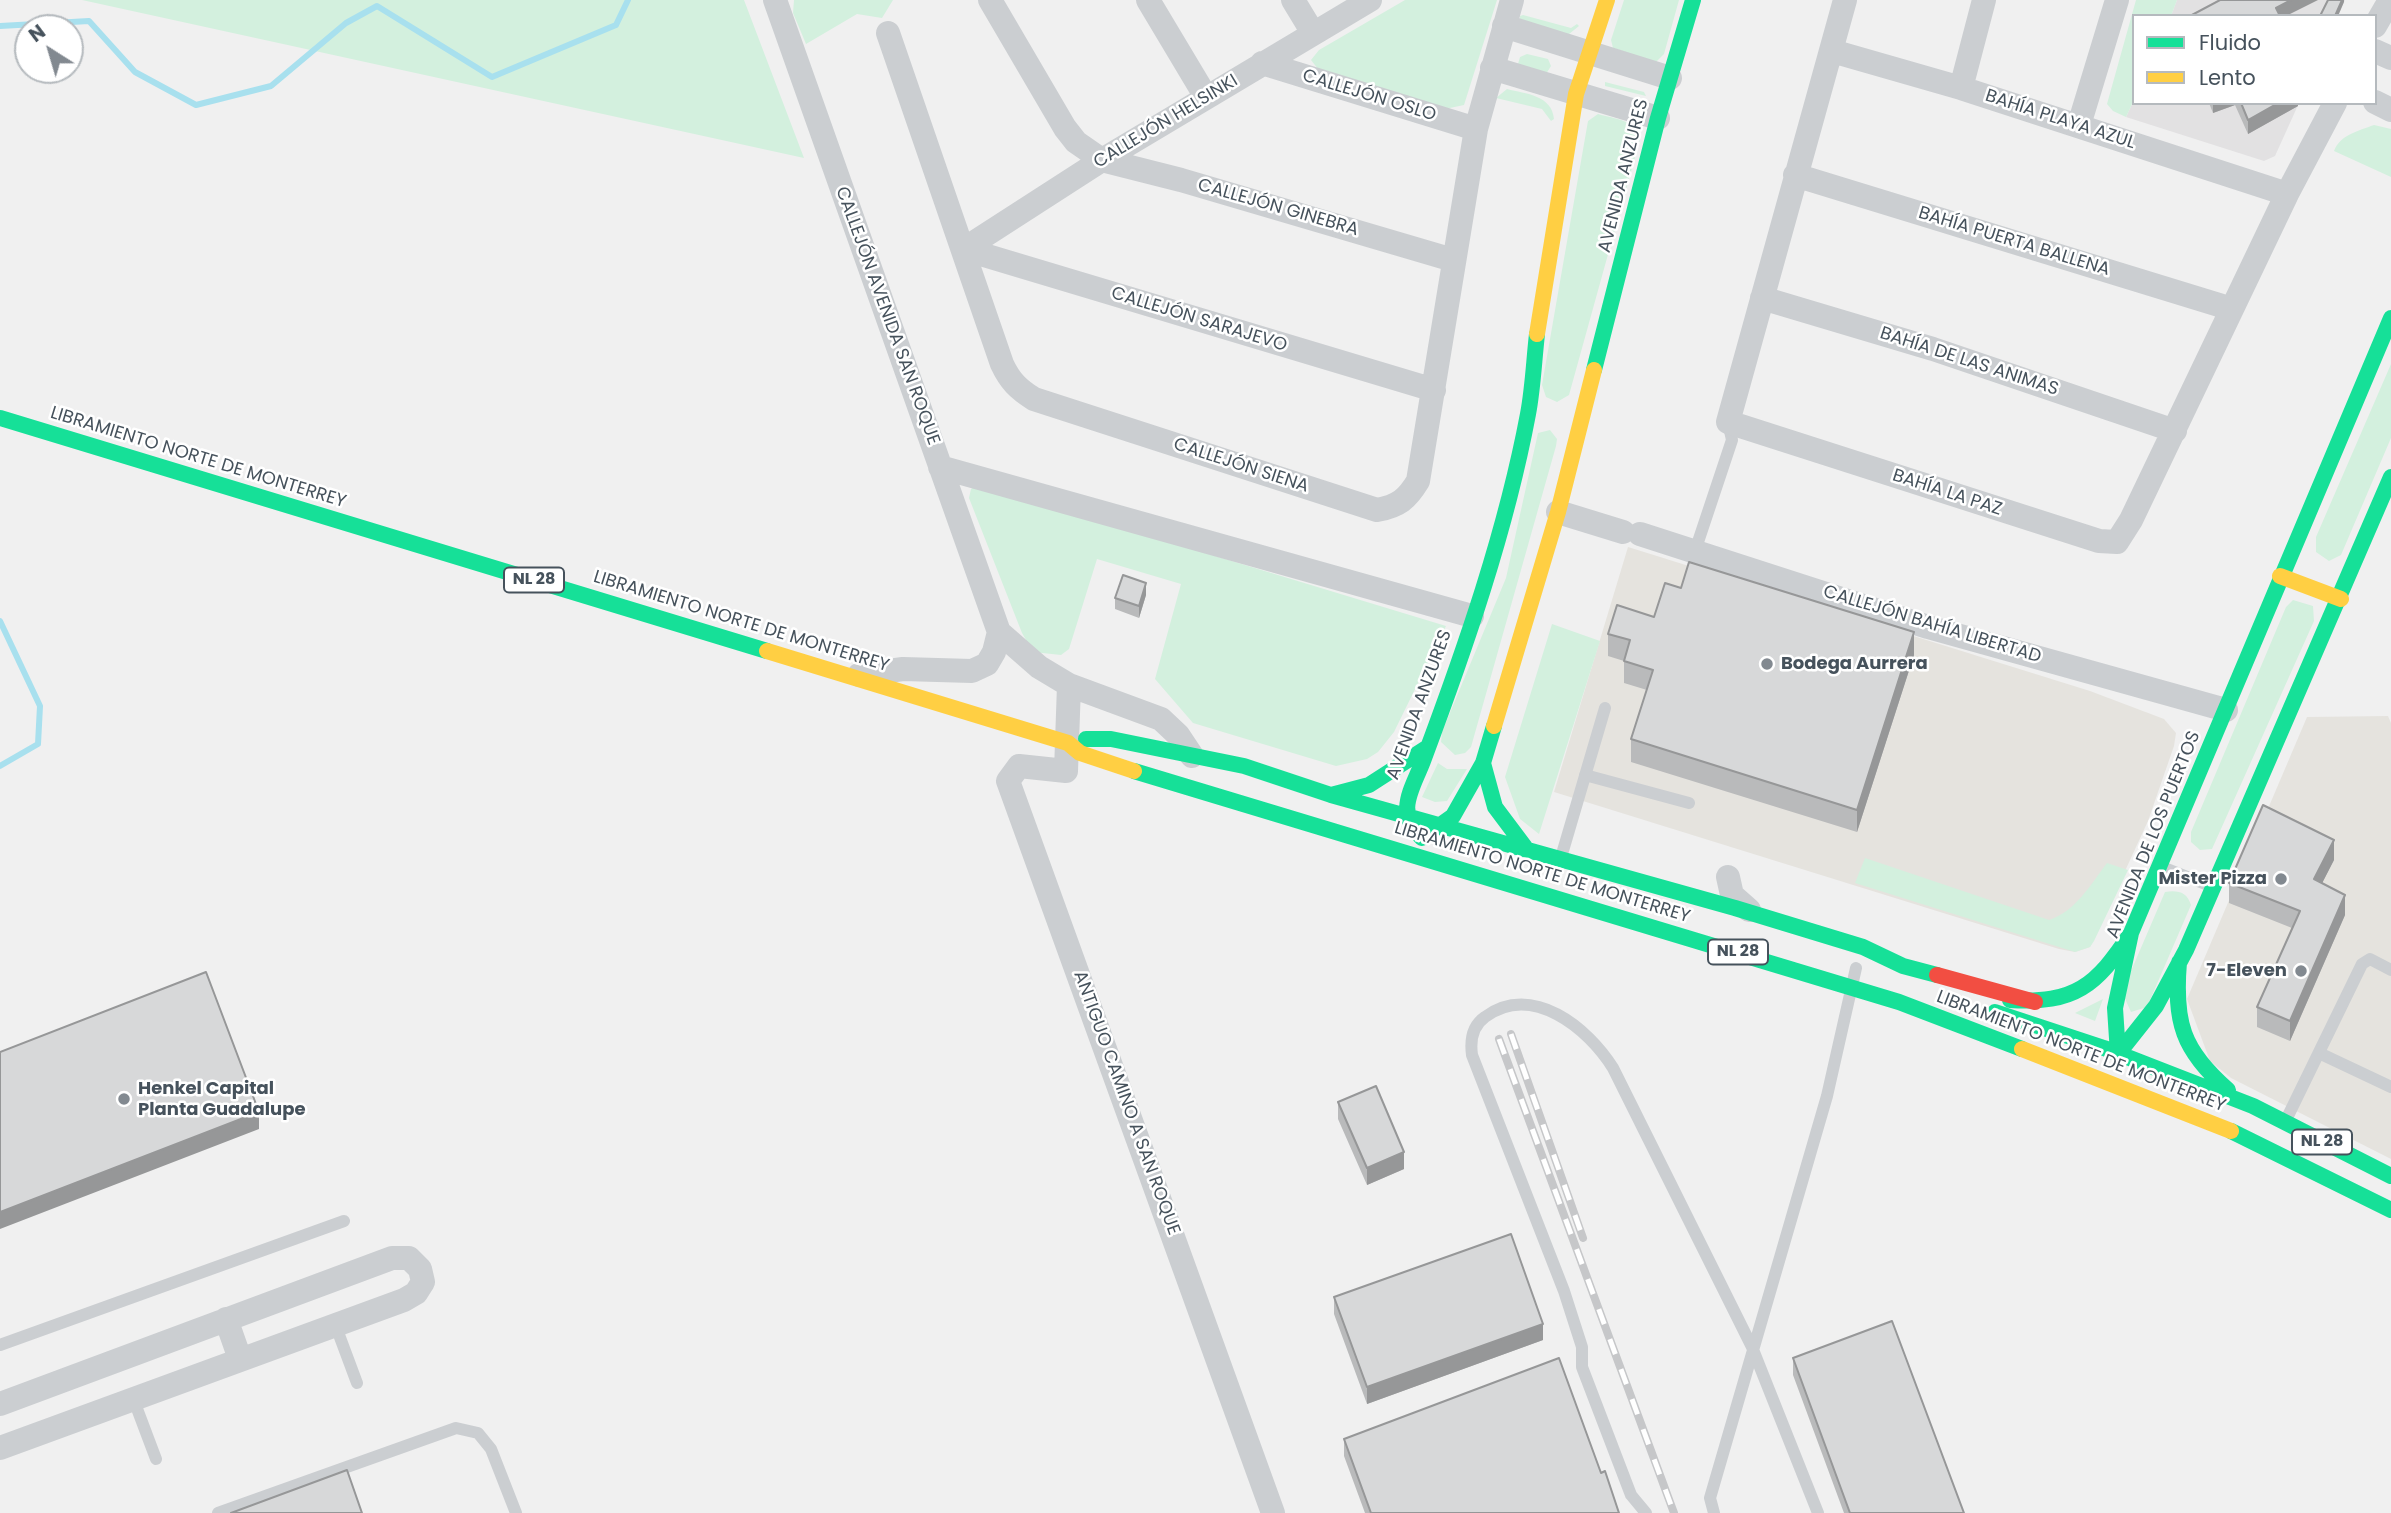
<!DOCTYPE html>
<html>
<head>
<meta charset="utf-8">
<style>
	body { margin:0 }
	#map { position:relative; width:2391px; height:1513px; overflow:hidden; background:#f0f0f0; font-family:Poppins,sans-serif }
	canvas { display:block }
	.legend { position:absolute; left:2132px; top:14px; width:245px; height:91px; box-sizing:border-box; background:#fff; border:2px solid #b5babe; margin:0; padding:9px 12px; list-style:none; font-size:21px; color:#46525c }
	.legend li { display:flex; align-items:center; gap:14px; height:35px }
	.legend b { width:35px; border:2px solid #b5babe }
	.north { position:absolute; left:14px; top:14px; width:70px; height:70px; box-sizing:border-box; background:#fff; border:2px solid #b5babe; border-radius:50%; rotate:323deg; font-size:19px; font-weight:700; line-height:28px; text-align:center; color:#46525c }
	.north::after { content:''; display:block; margin:auto; width:24px; height:32px; background:#828990; clip-path:polygon(50% 0,100% 100%,50% 72%,0 100%) }
</style>
</head>
<body>
<div id="map">
<canvas width="2391" height="1513"></canvas>
<ul class="legend">
<li><b style="height:9px;background:#16e098"></b>Fluido</li>
<li><b style="height:9px;background:#ffcf43"></b>Lento</li>
</ul>
<div class="north">N</div>
</div>
<script>
const ctx = document.querySelector('canvas').getContext('2d');
ctx.lineJoin = 'round';
function fill(path, color) { ctx.fillStyle = color; ctx.fill(path, 'evenodd'); }
function trace(path, color, width, dash) { ctx.strokeStyle = color; ctx.lineWidth = width; ctx.lineCap = dash ? 'butt' : 'round'; ctx.setLineDash(dash || []); ctx.stroke(path); }
function drawText(font, color, halo, rows, align = 'center') {
  ctx.font = font + ' Poppins,sans-serif'; ctx.lineWidth = 5; ctx.setLineDash([]); ctx.textBaseline = 'middle'; ctx.strokeStyle = halo; ctx.fillStyle = color; for (const [text, x, y, turn = 0] of rows) {
    ctx.save(); ctx.translate(x, y); ctx.rotate((+turn || 0) * Math.PI / 180); ctx.textAlign = isNaN(turn) ? turn : align; if (halo) ctx.strokeText(text, 0, 0); ctx.fillText(text, 0, 0); ctx.restore();
  }
}
const commercial = new Path2D(`
	M1628 547 2090 691 2164 719 2176 733 2174 746 2148 821 2090 947 2075 952 2059 949 1554 792Z
	M2388 716 2391 723V1159L2231 1078 2210 1061 2187 999 2307 717Z`);
const education = new Path2D(`
	M2177 0H2345L2338 16H2171Z
	M2134 100V103H2299L2275 156 2264 161 2126 117Z`);
const green = new Path2D(`
	M82 0H744L804 158Z
	M794 0H893L882 18 857 14 806 44 793 13Z
	M1405 0H1497L1464 105 1445 109 1318 69 1311 60 1319 50Z
	M1624 0H1679L1664 54 1656 62 1613 48 1611 40Z
	M2136 0H2177L2171 16H2134V100L2126 117 2113 111 2107 104Z
	M1523 15 1571 28 1577 24 1579 26 1564 38 1520 21V16Z
	M1527 54 1548 59 1551 66 1546 74 1518 64 1520 57Z
	M1605 82 1644 92 1646 96 1605 86Z
	M1507 89C1526 94 1552 95 1554 119L1551 121 1542 109 1496 98Z
	M1598 114C1615 119 1637 120 1640 139L1569 395 1557 402 1546 397 1542 385 1588 121Z
	M2374 125 2391 129V177L2334 151C2340 135 2358 131 2374 125Z
	M2391 364V438L2341 555 2329 561 2316 552V537Z
	M1550 430 1557 439 1556 446 1471 747 1465 753 1455 755 1441 742 1442 732 1506 578 1538 433Z
	M978 484 1446 626 1394 732 1378 752 1367 759 1336 766 1193 723 1155 679 1181 584 1097 559 1069 649 1061 655 1033 652 1022 633 969 498 971 489Z
	M2293 600 2313 606 2314 621 2212 849 2200 850 2191 842V832L2286 607Z
	M1552 624 1600 641 1539 834 1520 819 1505 777Z
	M1438 763 1447 769H1467L1447 801 1435 802 1422 797Z
	M1865 858 2049 920C2075 912 2091 884 2107 863L2128 870 2094 941 2090 947 2075 952 1855 883Z
	M2165 892C2178 890 2187 892 2191 905L2147 1007 2131 1012 2122 992Z
	M2103 999 2095 1021 2075 1013Z`);
const stream = new Path2D(`
	M0 26 89 21 135 72 196 105 271 86 346 23 377 6 492 77 616 25 628 0
	M0 621 40 706 38 744 0 766`);
const lane = new Path2D(`
	M1695 551 1732 440 1728 422
	M1585 775 1689 803
	M1562 854 1605 708
	M2162 867 2213 887
	M2319 1053 2391 1087
	M2286 1120 2362 964 2370 959 2391 970
	M335 1324 357 1383
	M0 1345 344 1221
	M133 1398 156 1459
	M218 1513 456 1428 478 1433 491 1449 516 1513
	M1646 1513 1631 1495 1582 1367V1347L1564 1291 1472 1055C1470 1040 1472 1026 1485 1017 1532 982 1588 1028 1613 1068L1752 1347 1818 1513
	M1714 1513 1710 1498 1827 1096 1856 968`);
const street = new Path2D(`
	M775 0 999 632 1039 667 1069 685 1161 719 1178 735 1192 756
	M990 0 1065 128 1076 142 1102 160 1181 180 1453 260
	M1148 0 1206 97
	M1293 0 1313 33
	M1845 0 1728 422 2099 541 2117 542 2131 520 2287 194 2335 103
	M1504 26 1670 78
	M2375 26 2390 0
	M888 33 1002 364C1010 381 1018 389 1034 399L1377 510C1399 506 1407 499 1418 481L1476 129 1512 0
	M1832 51 1961 88 2287 194
	M2375 51 2391 58
	M1262 63 1476 129
	M1492 68 1658 118
	M1961 88 1984 0
	M2375 102 2391 110
	M2079 125 2117 0
	M1795 175 2232 309
	M964 249 1434 390
	M964 249 1102 160 1370 0
	M1762 298 1933 349 2175 431
	M940 467 1472 616
	M1558 512 1623 532
	M1640 534 1928 627 2226 710
	M859 675 903 669 972 671 987 664 994 652 999 632
	M1069 685 1066 771 1019 766 1008 781 1273 1513
	M1728 877 1732 895 1749 910
	M226 1319 240 1359
	M0 1404 392 1258H409L420 1269 423 1282 416 1293 404 1300 0 1448`);
const fast = new Path2D(`
	M1594 370 1658 118 1693 0
	M0 418 767 651
	M1494 726 1483 763 1453 816 1422 838C1395 811 1411 792 1423 761 1465 649 1506 531 1528 414 1533 388 1534 360 1537 334
	M1086 739H1111L1244 766 1331 795 1735 908 1863 947 1903 966 1937 975
	M1483 763 1495 807 1525 847
	M1134 771 1899 1002 2022 1049
	M1331 795 1369 785 1428 747
	M2179 962C2174 1022 2182 1050 2228 1090
	M2010 1000C2075 1004 2096 986 2131 933
	M1995 1012 2104 1048 2253 1106 2391 1176
	M2118 1054 2115 1008 2131 933 2391 318
	M2118 1054 2156 1006 2186 950 2391 477
	M2231 1131 2391 1210`);
const slow = new Path2D(`
	M1537 334 1576 94 1607 0
	M2280 576 2341 599
	M767 651 1068 743 1080 753 1134 771
	M1494 726 1558 512 1594 370
	M2022 1049 2231 1131`);
const jam = new Path2D(`
	M1937 975 2035 1002`);
const rail = new Path2D(`
	M1511 1034 1583 1238
	M1499 1039 1674 1513`);
const wall = new Path2D(`
	M2209 103H2298V106L2248 134 2235 105 2213 113Z
	M1146 595 1139 618 1115 609V598Z
	M1654 617 1914 655 1857 832 1631 762V739L1647 690 1624 683V661L1608 656V634Z
	M2334 860 2322 883 2345 915 2290 1041 2257 1027V1007L2292 928 2229 903V883Z
	M1338 1102 1404 1169 1367 1185 1338 1119Z
	M1334 1297 1543 1340 1367 1404 1334 1314Z
	M1793 1358 1964 1513H1844L1793 1375Z
	M1344 1439 1601 1473 1619 1513H1365L1344 1456Z`);
const shadedWall = new Path2D(`
	M2291 0H2318L2286 16H2276V8Z
	M2342 0H2344V2L2338 16H2335Z
	M2213 103H2235V105L2213 113Z
	M2278 103H2298V106L2248 134V120Z
	M1146 583V595L1139 618V606Z
	M1914 632V655L1857 832V810Z
	M2334 840V860L2314 899V879Z
	M2345 895V915L2290 1041V1021Z
	M259 1112V1129L0 1229V1212Z
	M1404 1152V1169L1367 1185V1168Z
	M1543 1324V1340L1367 1404V1387Z`);
const building = new Path2D(`
	M2220 0H2291L2276 8 2280 16H2190Z
	M2328 0H2342L2335 16H2320Z
	M2241 103H2278L2248 120Z
	M1689 562 1914 632 1857 810 1631 739 1653 670 1624 661 1630 640 1608 634 1617 605 1654 617 1665 583 1681 588Z
	M1123 575 1146 583 1139 606 1115 598Z
	M2263 805 2334 840 2314 879 2345 895 2290 1021 2257 1007 2300 911 2229 883Z
	M206 972 259 1112 0 1212V1052Z
	M1376 1086 1404 1152 1367 1168 1338 1102Z
	M1511 1234 1543 1324 1367 1387 1334 1297Z
	M1892 1321 1964 1513H1850L1793 1358Z
	M1559 1358 1601 1473 1605 1471 1619 1513H1371L1344 1439Z
	M347 1470 362 1513H231Z`);
const markers = [
	[1767,664,7,"#828990"],
	[2281,879,7,"#828990"],
	[2301,971,7,"#828990"],
	[124,1099,7,"#828990"]
];
const shields = [
	[534,580,60],
	[1738,952,60],
	[2322,1142,60]
];
const shieldNames = [
	["NL 28",534,580],
	["NL 28",1738,952],
	["NL 28",2322,1142]
];
const streetNames = [
	["CALLEJÓN OSLO",1369,96,17],
	["BAHÍA PLAYA AZUL",2060,120,18],
	["CALLEJÓN HELSINKI",1166,122,-31],
	["AVENIDA ANZURES",1624,176,-76],
	["CALLEJÓN GINEBRA",1278,208,16],
	["BAHÍA PUERTA BALLENA",2014,242,17],
	["CALLEJÓN AVENIDA SAN ROQUE",887,316,70],
	["CALLEJÓN SARAJEVO",1199,320,17],
	["BAHÍA DE LAS ANIMAS",1969,362,18],
	["LIBRAMIENTO NORTE DE MONTERREY",198,458,17],
	["CALLEJÓN SIENA",1241,466,18],
	["BAHÍA LA PAZ",1947,493,18],
	["LIBRAMIENTO NORTE DE MONTERREY",741,622,17],
	["CALLEJÓN BAHÍA LIBERTAD",1932,625,17],
	["AVENIDA ANZURES",1420,705,-70],
	["AVENIDA DE LOS PUERTOS",2154,835,-68],
	["LIBRAMIENTO NORTE DE MONTERREY",1542,873,17],
	["LIBRAMIENTO NORTE DE MONTERREY",2081,1052,21],
	["ANTIGUO CAMINO A SAN ROQUE",1126,1103,70]
];
const poiNames = [
	["Bodega Aurrera",1781,664],
	["Mister Pizza",2267,879,"right"],
	["7-Eleven",2287,971,"right"],
	["Henkel Capital",138,1089],
	["Planta Guadalupe",138,1110]
];
fill(commercial, '#e5e3de');
fill(education, '#e2e1e2');
fill(green, '#d3f0de');
trace(stream, '#a8e0ee', 6);
trace(lane, '#cbced1', 12);
trace(street, '#cbced1', 24);
trace(fast, '#16e098', 16);
trace(slow, '#ffcf43', 16);
trace(jam, '#f24e42', 16);
trace(rail, '#c6c7c9', 8);
trace(rail, '#fff', 5, [16]);
fill(wall, '#b9babb');
fill(shadedWall, '#969798');
fill(building, '#d7d8d9');
trace(building, '#969798', 2);
for (const [x, y, r, color] of markers) { const dot = new Path2D(); dot.arc(x, y, r, 0, 2 * Math.PI); ctx.fillStyle = color; ctx.fill(dot); trace(dot, '#fff', 2.5); }
for (const [x, y, w] of shields) { const box = new Path2D(); box.roundRect(x - w / 2, y - 12.5, w, 25, 5); ctx.fillStyle = '#fff'; ctx.fill(box); trace(box, '#46525c', 2); }
drawText('bold 16px', '#46525c', null, shieldNames);
drawText('18px', '#46525c', '#fff', streetNames);
drawText('bold 18px', '#46525c', '#fff', poiNames, 'left');
</script>
</body>
</html>
